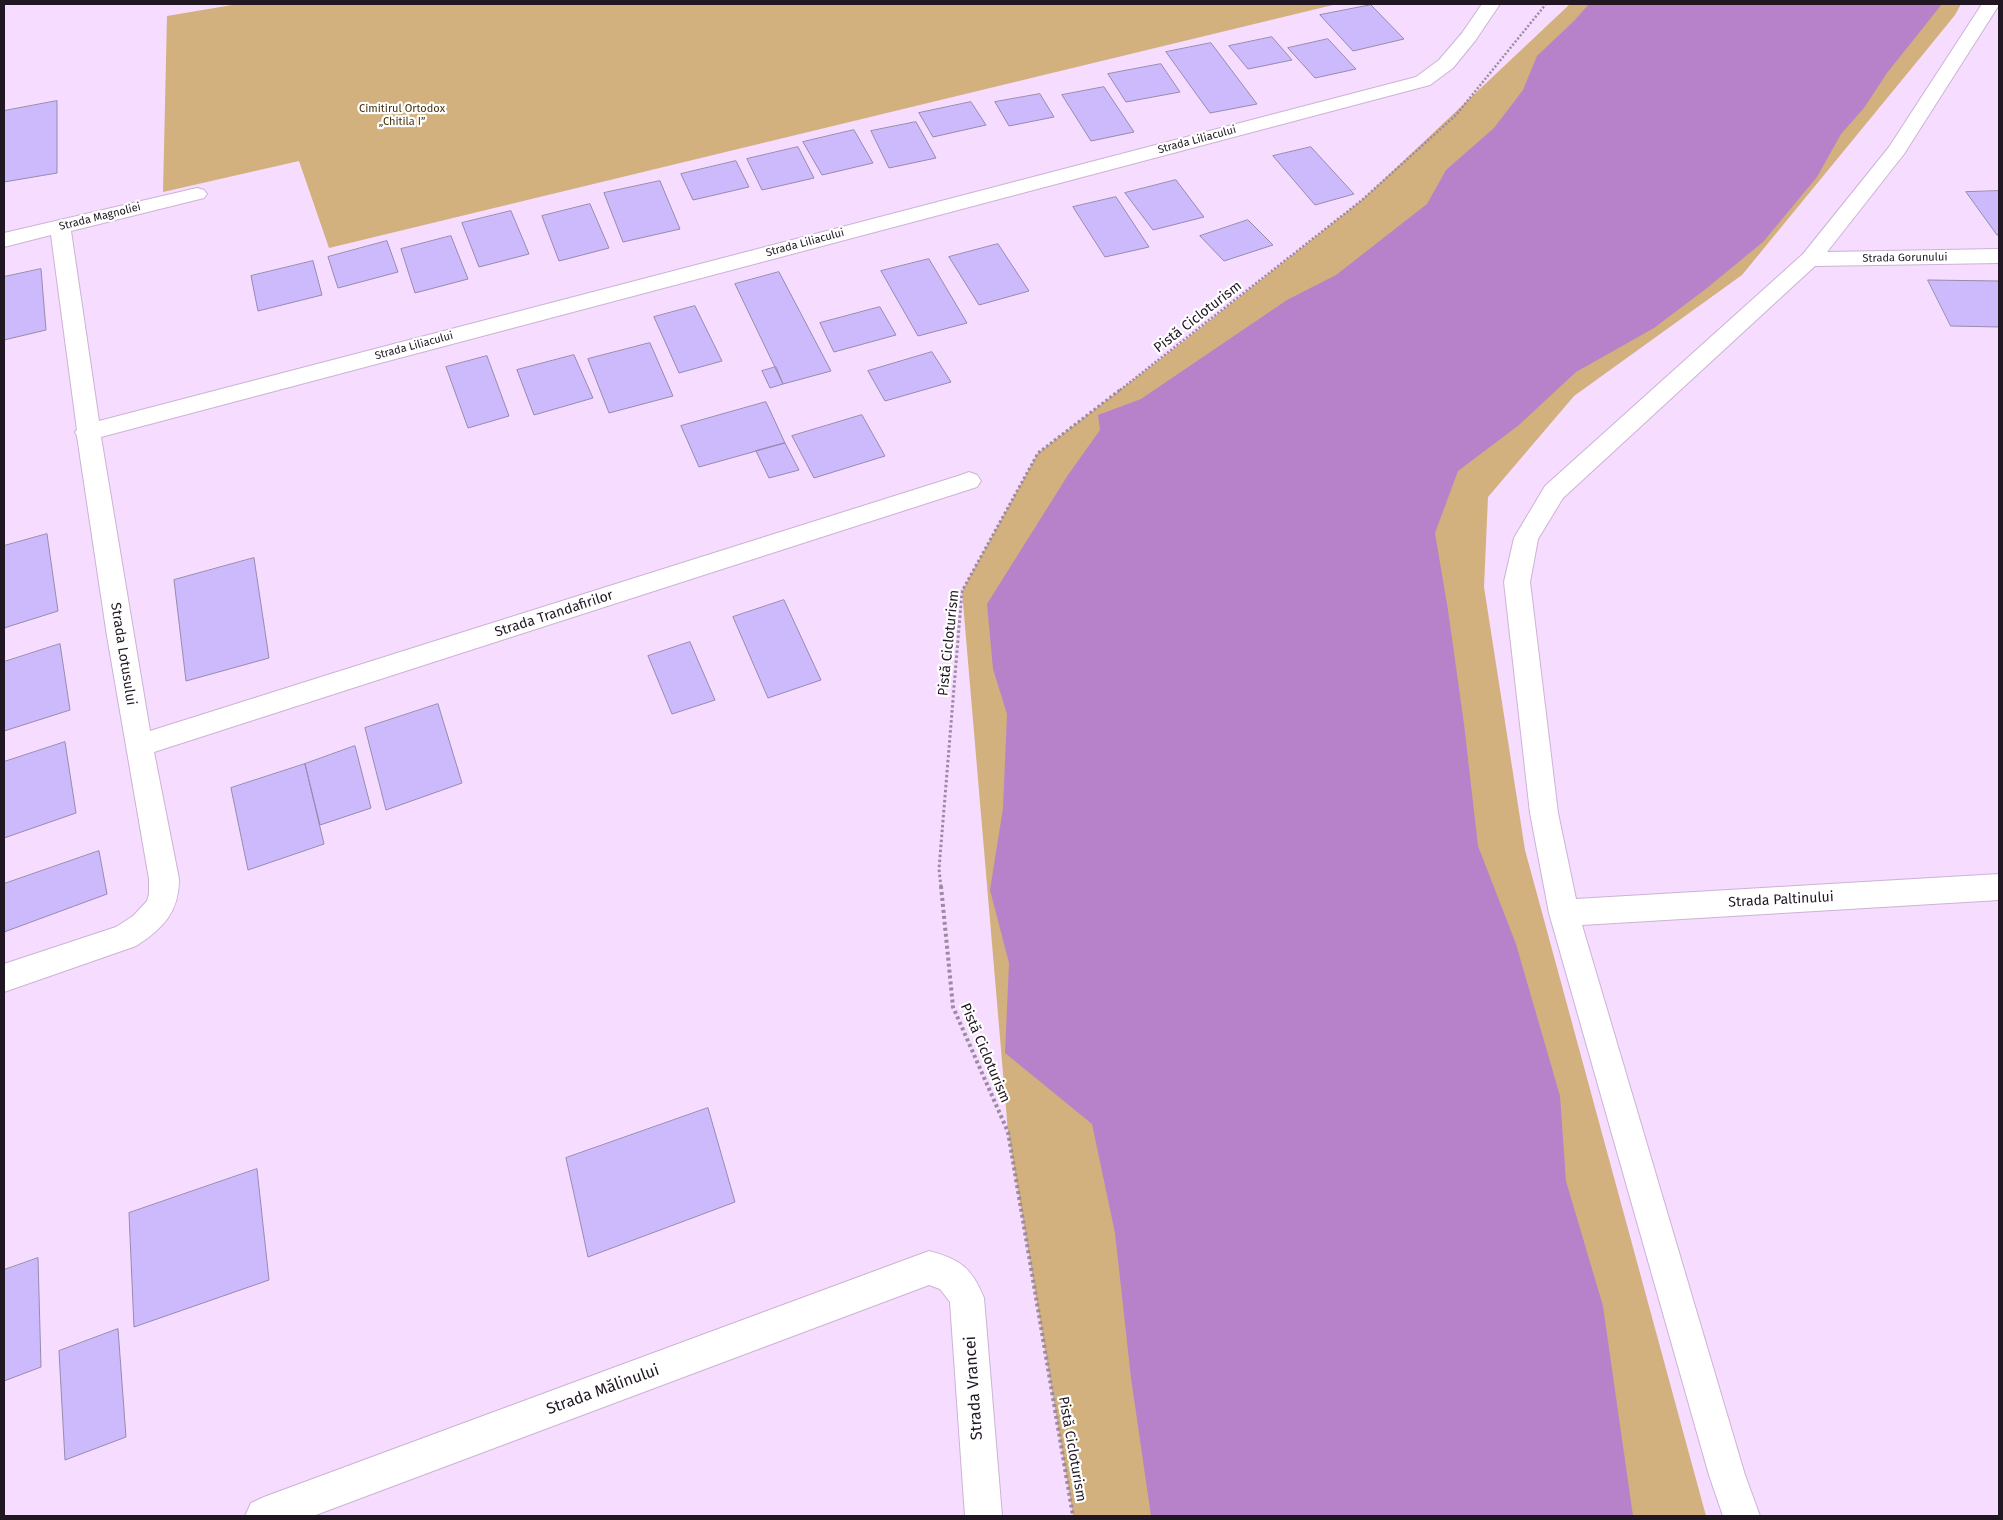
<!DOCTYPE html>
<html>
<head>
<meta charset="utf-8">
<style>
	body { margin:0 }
	#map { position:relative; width:2003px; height:1520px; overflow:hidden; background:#f6dcff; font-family:"Fira Sans",sans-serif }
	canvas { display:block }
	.frame { position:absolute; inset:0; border:5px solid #201723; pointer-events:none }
</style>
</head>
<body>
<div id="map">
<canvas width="2003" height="1520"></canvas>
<div class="frame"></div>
</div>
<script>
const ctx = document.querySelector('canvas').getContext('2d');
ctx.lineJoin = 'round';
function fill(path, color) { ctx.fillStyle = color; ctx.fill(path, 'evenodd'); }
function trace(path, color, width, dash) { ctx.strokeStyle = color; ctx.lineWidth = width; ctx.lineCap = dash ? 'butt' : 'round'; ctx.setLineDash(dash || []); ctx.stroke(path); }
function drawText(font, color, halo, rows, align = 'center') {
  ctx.font = font + ' "Fira Sans",sans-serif'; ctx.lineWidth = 4.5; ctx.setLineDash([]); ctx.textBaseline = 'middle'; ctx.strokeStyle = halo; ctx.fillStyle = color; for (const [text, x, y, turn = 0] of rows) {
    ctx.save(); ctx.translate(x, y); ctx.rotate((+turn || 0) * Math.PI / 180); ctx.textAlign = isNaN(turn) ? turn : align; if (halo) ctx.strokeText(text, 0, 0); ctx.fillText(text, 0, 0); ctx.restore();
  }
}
const green = new Path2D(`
	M238 4H1337L329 248 299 161 163 192 167 16Z
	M1570 4H1961L1955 15 1920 58 1742 275 1574 396 1488 497 1484 587 1525 850 1706 1516H1073L1008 1132 962 591 1038 453 1184 341 1362 200Z`);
const water = new Path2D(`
	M1589 4H1942L1887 73 1864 108 1841 134 1817 177 1763 242 1707 288 1654 328 1576 372 1519 425 1458 471 1435 533 1448 610 1464 724 1478 846 1516 944 1560 1096 1566 1181 1603 1306 1633 1516H1151L1131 1378 1115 1233 1092 1124 1005 1053 1009 963 990 890 1003 808 1007 714 993 669 987 604 1068 475 1100 430 1098 415 1141 399 1287 300 1336 275 1427 204 1446 170 1494 128 1523 90 1537 56 1575 20Z`);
const building = new Path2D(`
	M1371 5 1404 39 1353 51 1320 15Z
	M1272 37 1292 60 1248 69 1229 46Z
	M1328 39 1356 69 1315 78 1288 48Z
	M1211 43 1257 104 1210 113 1166 52Z
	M1161 64 1180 92 1126 102 1108 74Z
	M1104 87 1134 132 1091 141 1062 95Z
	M1040 94 1054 117 1009 126 995 102Z
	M57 101V173L4 182V111Z
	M971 102 986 125 933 137 919 113Z
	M916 122 936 158 889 168 871 131Z
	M854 130 873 163 822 175 803 142Z
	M798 147 814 178 762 190 747 159Z
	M1311 147 1354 194 1315 205 1273 156Z
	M736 161 749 187 693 200 681 174Z
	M1176 180 1204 217 1153 230 1125 193Z
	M660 181 680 229 623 242 604 193Z
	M1999 191V235H1997L1966 192Z
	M1116 197 1149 247 1105 257 1073 207Z
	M590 204 609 248 559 261 542 216Z
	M511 211 529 254 479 267 462 223Z
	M1248 220 1273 245 1224 261 1200 236Z
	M451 236 468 279 415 293 401 249Z
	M387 241 398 272 338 288 328 257Z
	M998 244 1029 291 979 305 949 257Z
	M929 259 967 323 918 336 881 271Z
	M313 261 322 295 258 311 251 276Z
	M41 269 46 330 4 340V277Z
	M779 272 831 371 783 384 735 284Z
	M1928 280 1999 281V327L1951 326Z
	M695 306 722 361 679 373 654 317Z
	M880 307 896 335 834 352 820 323Z
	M650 343 673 396 609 413 588 359Z
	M932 352 951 382 885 401 868 371Z
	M574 355 593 398 534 415 517 370Z
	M487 356 509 416 468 428 446 367Z
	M776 367 783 384 770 388 762 371Z
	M766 402 785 443 699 467 681 426Z
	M862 415 885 456 814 478 792 436Z
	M785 443 799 470 769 478 756 451Z
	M47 534 58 611 4 628V546Z
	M254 558 269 658 186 681 174 580Z
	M784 600 821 680 768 698 733 617Z
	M690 642 715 700 672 714 648 656Z
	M60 644 70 710 4 731V662Z
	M438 704 462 783 386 810 365 728Z
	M65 742 76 813 4 838V762Z
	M355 746 371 808 320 825 305 764Z
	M305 764 324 844 248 870 231 788Z
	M99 851 107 894 4 932V884Z
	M708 1108 735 1202 588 1257 566 1158Z
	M257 1169 269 1280 134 1327 129 1213Z
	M38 1258 41 1367 4 1381V1270Z
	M118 1329 126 1437 65 1460 59 1351Z`);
const pathFar2 = new Path2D(`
	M1120 390 1362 200 1456 115 1546 4`);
const pathFar1 = new Path2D(`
	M941 887 939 869 962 591 1038 453 1121 389`);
const path = new Path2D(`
	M941 886 953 1007 1008 1132 1073 1516`);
const street = new Path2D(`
	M1482 4H1500L1475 41 1453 68 1430 85 101 437 150 731 961 475 969 472 977 475 981 481 977 487 154 752 179 879C179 913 162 929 136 946L4 992V964L116 927 133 916 147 901 149 894V879L107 636 77 436 75 432 77 430 51 235 4 247V233L197 188 204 190 207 194 204 198 71 231 99 421 1416 77 1439 60 1462 33Z
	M1982 4 1999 5 1904 154 1827 252 1999 249V263L1815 266 1563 498 1538 539 1530 582 1558 813 1576 899 1999 874V900L1582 925 1745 1475 1760 1516H1723L1709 1475 1549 913 1530 813 1504 582 1514 538 1545 486 1803 254 1889 147Z
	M929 1251C960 1259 972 1268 984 1298L1002 1516H965L950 1302 940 1289 929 1285 313 1516H245L251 1503 264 1497Z`);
const farParknames = [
	["Cimitirul Ortodox",402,109],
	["„Chitila I”",402,122]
];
const farStreetnames = [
	["Strada Liliacului",1197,140,-15],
	["Strada Magnoliei",100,217,-14],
	["Strada Liliacului",805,243,-15],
	["Strada Gorunului",1905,258,-1],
	["Strada Liliacului",414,346,-15]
];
const streetNames = [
	["Pistă Cicloturism",1198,317,-38],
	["Strada Trandafirilor",554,614,-18],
	["Pistă Cicloturism",949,643,-84],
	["Strada Lotusului",123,654,81],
	["Strada Paltinului",1781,900,-3],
	["Pistă Cicloturism",985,1053,67],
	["Pistă Cicloturism",1072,1449,80]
];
const nearStreetnames = [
	["Strada Vrancei",974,1388,-94],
	["Strada Mălinului",603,1390,-20]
];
fill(green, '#d2b17e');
fill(water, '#b782c9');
fill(building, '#cdbafd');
trace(building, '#958bae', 1);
trace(street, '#ccb3d4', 2);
trace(pathFar2, '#9c89a3', 2.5, [2, 2]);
trace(pathFar1, '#9c89a3', 3, [2.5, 2.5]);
trace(path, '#9c89a3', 4, [3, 3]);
fill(street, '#fff');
drawText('11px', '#45300b', '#fff', farParknames);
drawText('11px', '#201723', '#fff', farStreetnames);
drawText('14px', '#201723', '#fff', streetNames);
drawText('16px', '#201723', '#fff', nearStreetnames);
</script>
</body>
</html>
